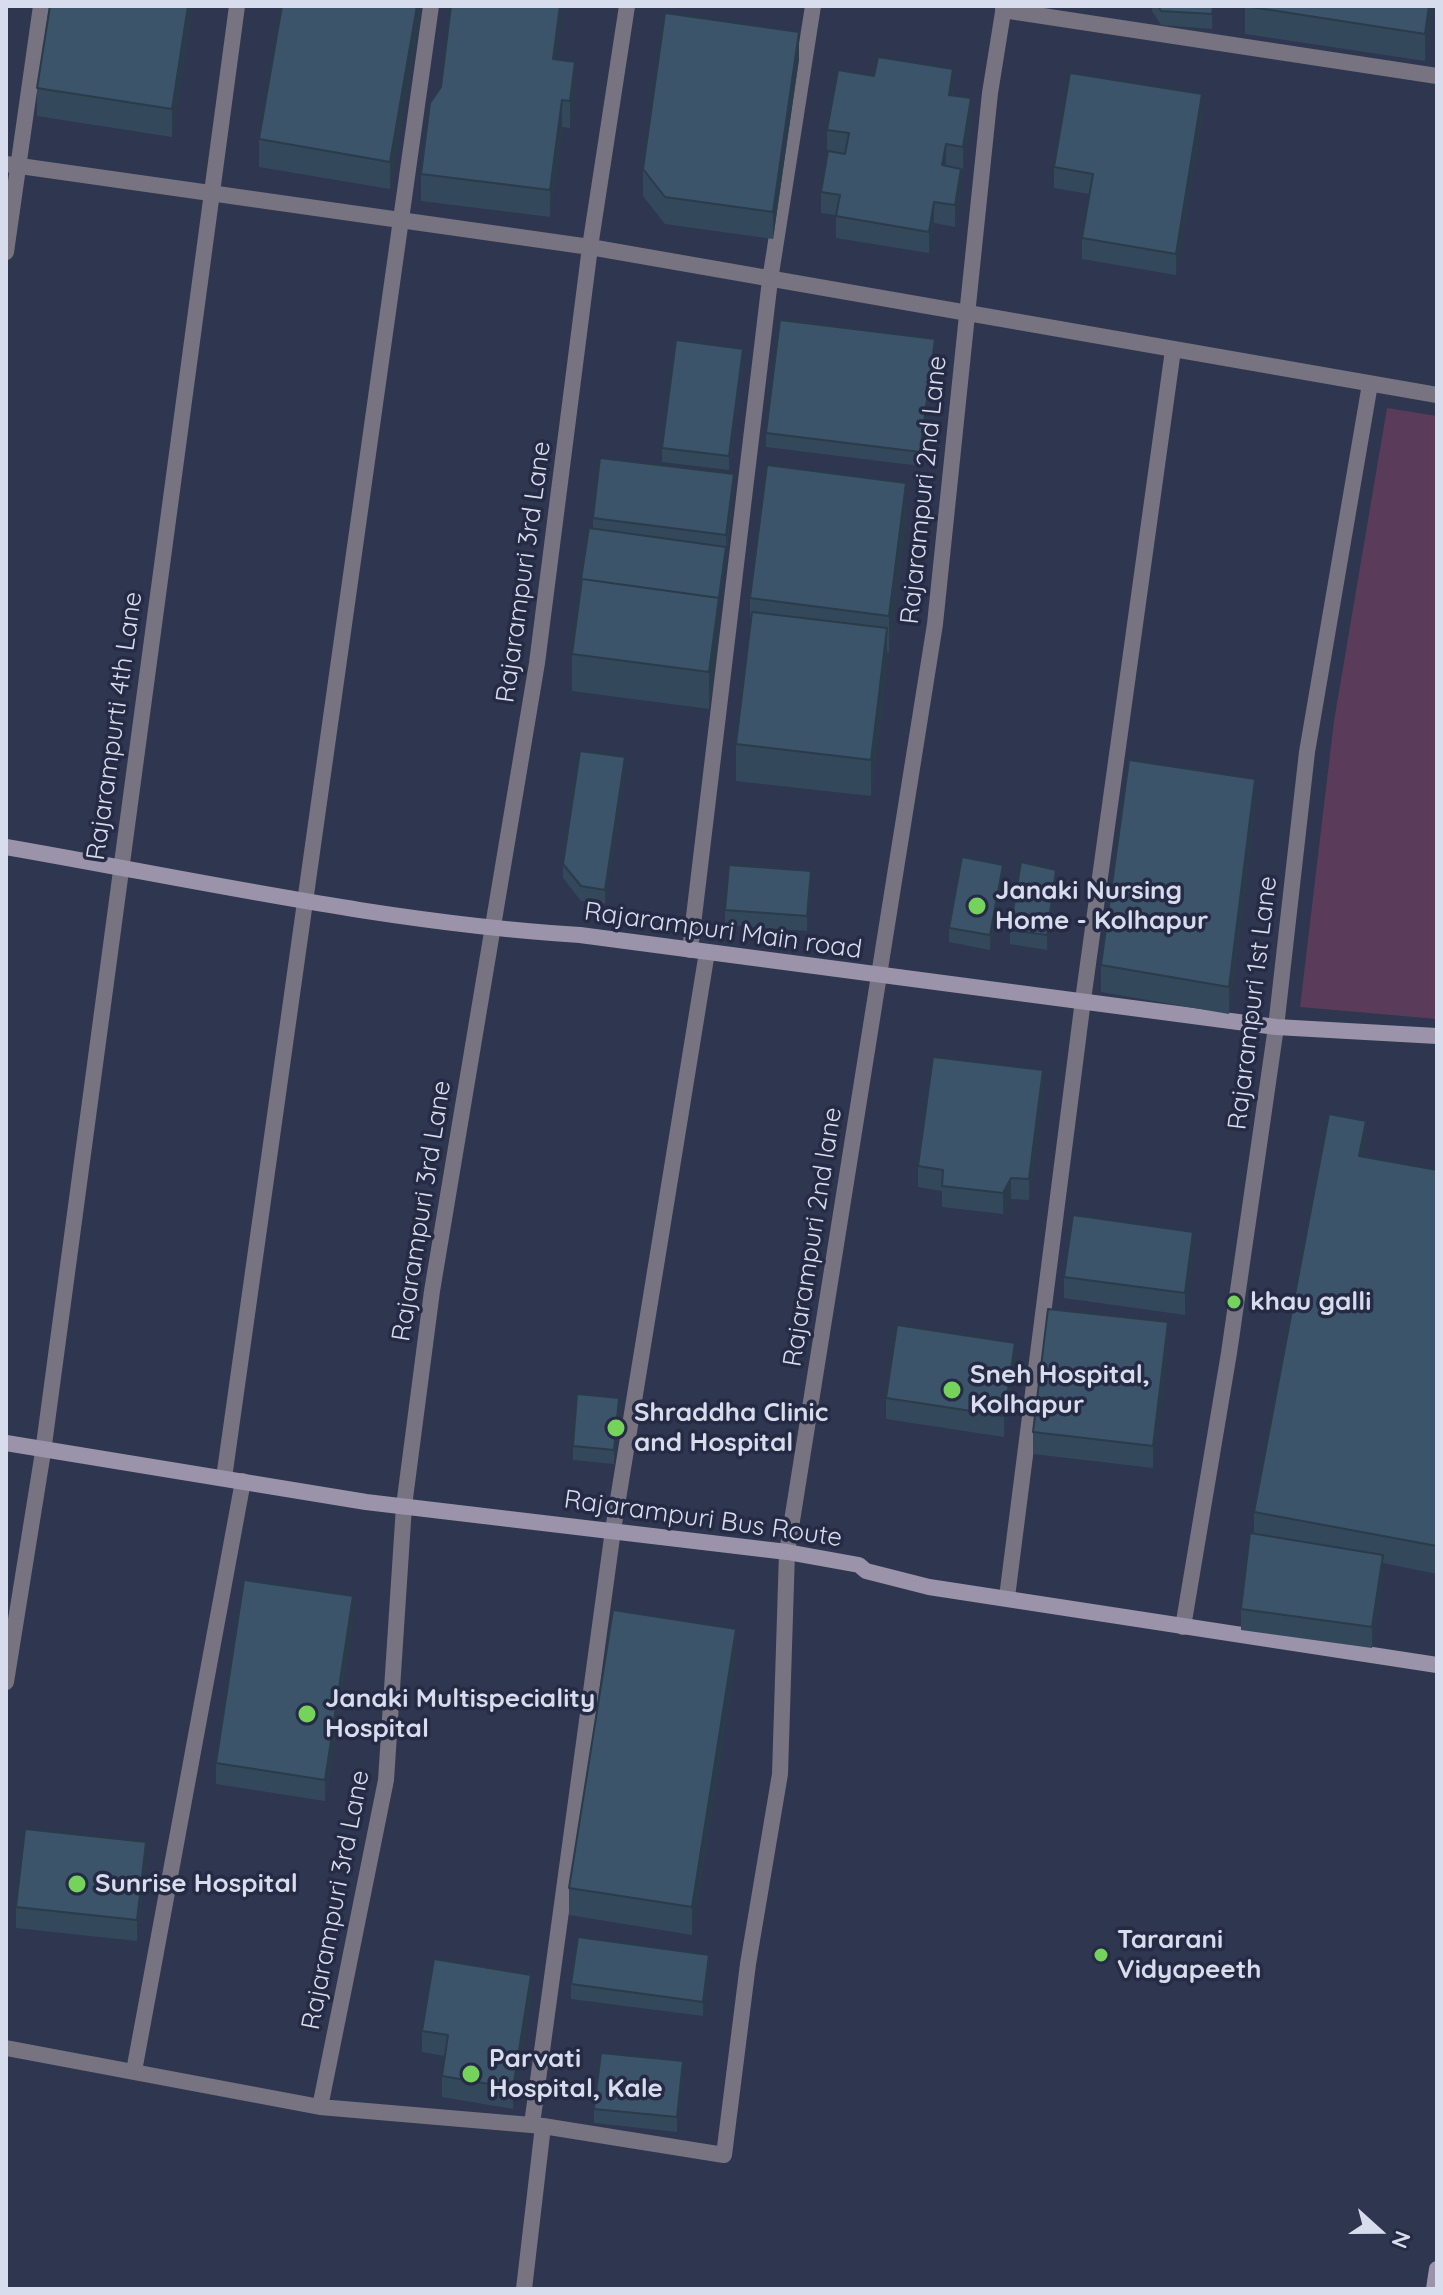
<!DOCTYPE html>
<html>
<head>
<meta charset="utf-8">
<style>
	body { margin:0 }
	#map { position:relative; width:1443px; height:2295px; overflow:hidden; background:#2f3650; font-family:Quicksand,sans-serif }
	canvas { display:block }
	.frame { position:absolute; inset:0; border:8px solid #d8dded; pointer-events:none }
	.north { position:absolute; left:1339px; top:2191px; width:80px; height:80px; -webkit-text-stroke:6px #262b45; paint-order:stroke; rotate:111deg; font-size:22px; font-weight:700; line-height:32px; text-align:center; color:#d8dded }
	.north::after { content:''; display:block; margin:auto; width:28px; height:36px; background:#d8dded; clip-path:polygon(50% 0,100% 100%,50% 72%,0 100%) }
</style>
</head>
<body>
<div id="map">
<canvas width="1443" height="2295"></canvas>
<div class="frame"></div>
<div class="north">N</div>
</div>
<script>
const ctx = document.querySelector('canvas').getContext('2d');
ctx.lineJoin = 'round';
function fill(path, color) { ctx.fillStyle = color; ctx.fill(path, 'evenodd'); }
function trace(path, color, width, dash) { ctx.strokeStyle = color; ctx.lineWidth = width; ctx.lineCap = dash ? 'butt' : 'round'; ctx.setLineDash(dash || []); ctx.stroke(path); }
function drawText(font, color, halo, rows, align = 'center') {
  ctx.font = font + ' Quicksand,sans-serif'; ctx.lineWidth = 7; ctx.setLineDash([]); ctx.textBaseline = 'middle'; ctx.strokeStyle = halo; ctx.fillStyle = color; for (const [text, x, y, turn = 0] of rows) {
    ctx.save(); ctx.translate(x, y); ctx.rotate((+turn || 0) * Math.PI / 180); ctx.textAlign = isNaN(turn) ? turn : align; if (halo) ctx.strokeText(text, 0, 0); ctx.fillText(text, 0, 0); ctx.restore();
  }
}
const green = new Path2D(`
	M1387 408 1437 416V1019L1300 1007 1334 721Z`);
const lane = new Path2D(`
	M6 252 41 6
	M690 950 770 280 813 6
	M224 1478 431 6
	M1007 1597 1083 1000 1173 350
	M134 2071 243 1481
	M532 2124 613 1530 707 952
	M524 2289 543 2126`);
const street = new Path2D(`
	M1003 10 1437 76
	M6 164 590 247 1437 395
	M1183 1627 1229 1353 1276 1027 1307 752 1370 384
	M6 1682 43 1452 237 6
	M6 2048 320 2107 386 1780 404 1506 432 1291 537 663 590 247 627 6
	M320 2107 543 2126 724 2155 748 1964 780 1774 787 1552 935 624 990 93 1004 6`);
const secondary = new Path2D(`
	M6 847C196 880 387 923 580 935L1276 1027 1437 1036
	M6 1443 366 1502 787 1552 859 1565 866 1571 929 1587 1437 1665
	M1434 2289 1437 2269`);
const wall = new Path2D(`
	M50 6H192L172 137 37 116V88Z
	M422 6 390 189 259 167V139Z
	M1152 6H1215L1212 29 1161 25 1152 11Z
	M1245 6H1434L1425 61 1245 34Z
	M799 59 773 239 665 224 643 196V169Z
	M557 60 575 89 570 128 562 127 550 217 421 201V174Z
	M953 90V95L971 119 963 169 946 166 961 190 955 227 934 223 929 253 836 238V215L821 213V192L827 151V130Z
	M1202 115 1176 275 1082 259V238L1089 194 1054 188V167Z
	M935 353 920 466 766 447V433Z
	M743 363 729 470 662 462V448Z
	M734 488 719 612V634L709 709 572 691V654L593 528V518Z
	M906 520 889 653 887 652V665L871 796 736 781V744L750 631V598Z
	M625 772 605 904 581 901 563 878V864Z
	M1255 806 1229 1014 1101 992V965Z
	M1003 879 990 950 949 942V928Z
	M1056 884 1047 950 1010 944V930Z
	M811 885 807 931 725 925V910Z
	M1043 1091 1029 1200 1011 1199 1003 1214 942 1207V1191L918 1187V1166Z
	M1366 1148 1364 1156 1437 1170V1574L1383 1563V1576L1372 1648 1241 1630V1609L1254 1534V1512Z
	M1193 1253 1185 1315 1064 1298V1277Z
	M1168 1343 1153 1468 1033 1454V1432Z
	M1015 1364 1004 1437 886 1419V1398Z
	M619 1413 614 1464 573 1460V1446Z
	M353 1618 325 1801 216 1784V1763Z
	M736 1656 692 1935 569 1915V1888Z
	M146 1864 137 1941 16 1928V1907Z
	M709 1969 703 2016 571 1999V1984Z
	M531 1996 513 2109 442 2097V2076L445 2056 422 2052V2031Z
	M683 2076 677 2132 594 2123V2109Z`);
const shadedWall = new Path2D(`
	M188 6H192L172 137V109Z
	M417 6H422L390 189V162Z
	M560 6H563L553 86V59Z
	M1213 6H1215L1212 29V14Z
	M1429 6H1434L1425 61V34Z
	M799 32V59L773 239V212Z
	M575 62V89L570 128V101Z
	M953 69V90L949 116V95Z
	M1202 94V115L1176 275V254Z
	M971 98V119L963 169V147Z
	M562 100V127L550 217V190Z
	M946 144V166L942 165Z
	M961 169V190L955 227V205Z
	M934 202V223L929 253V232Z
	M935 339V353L920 466V452Z
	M743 349V363L729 470V456Z
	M734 474V488L726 549V535Z
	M906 483V520L889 653V616Z
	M726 547V562L719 612V634L709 709V672Z
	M887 628V665L871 796V760Z
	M625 757V772L605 904V890Z
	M1255 779V806L1229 1014V987Z
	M1003 865V879L990 950V935Z
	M1056 870V884L1047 950V935Z
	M811 871V885L807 931V916Z
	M1043 1070V1091L1029 1200V1179Z
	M1366 1121V1148L1359 1183V1156Z
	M1011 1178V1199L1003 1214V1193Z
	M1193 1232V1253L1185 1315V1293Z
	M1168 1322V1343L1153 1468V1446Z
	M1015 1343V1364L1004 1437V1416Z
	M619 1398V1413L614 1464V1450Z
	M1383 1555V1576L1372 1648V1627Z
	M353 1596V1618L325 1801V1780Z
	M736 1629V1656L692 1935V1907Z
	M146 1842V1864L137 1941V1920Z
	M709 1955V1969L703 2016V2002Z
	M531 1975V1996L513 2109V2088Z
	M683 2061V2076L677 2132V2117Z`);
const building = new Path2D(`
	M50 6H188L172 109 37 88Z
	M282 6H417L390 162 259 139Z
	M451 6H560L553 59 575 62 570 101 562 100 550 190 421 174 430 103 441 87Z
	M1158 6H1213L1212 14 1161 11Z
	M1245 6H1429L1425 34Z
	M665 13 799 32 773 212 665 197 643 169Z
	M878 57 953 69 949 95 971 98 963 147 946 144 942 165 961 169 955 205 934 202 929 232 836 216 840 195 821 192 828 151 845 154 849 133 827 130 838 70 874 76Z
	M1070 73 1202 94 1176 254 1082 238 1093 174 1054 167Z
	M780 320 935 339 920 452 766 433Z
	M676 340 743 349 729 456 662 448Z
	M600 458 734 474 726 535 593 518Z
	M767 465 906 483 889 616 750 598Z
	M589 528 726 547 717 612 719 598 582 579 579 592Z
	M582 579 719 598 709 672 572 654Z
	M752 612 887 628 871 760 736 744Z
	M580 751 625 757 605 890 581 886 563 864Z
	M1129 760 1255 779 1229 987 1101 965Z
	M962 857 1003 865 990 935 949 928Z
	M1021 862 1056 870 1047 935 1010 930Z
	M729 865 811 871 807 916 725 910Z
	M933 1057 1043 1070 1029 1179 1011 1178 1003 1193 942 1186 943 1170 918 1166Z
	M1329 1114 1366 1121 1359 1156 1437 1170V1546L1254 1512Z
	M1073 1215 1193 1232 1185 1293 1064 1277Z
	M1048 1309 1168 1322 1153 1446 1033 1432Z
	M897 1325 1015 1343 1004 1416 886 1398Z
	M577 1394 619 1398 614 1450 573 1446Z
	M1250 1533 1383 1555 1372 1627 1241 1609Z
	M244 1580 353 1596 325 1780 216 1763Z
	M613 1610 736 1629 692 1907 569 1888Z
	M25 1829 146 1842 137 1920 16 1907Z
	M578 1937 709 1955 703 2002 571 1984Z
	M434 1959 531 1975 513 2088 442 2076 448 2035 422 2031Z
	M601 2053 683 2061 677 2117 594 2109Z`);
const markers = [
	[977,906,10,"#75d25b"],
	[1234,1302,8,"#75d25b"],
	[952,1390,10,"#75d25b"],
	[616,1428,10,"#75d25b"],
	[307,1714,10,"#75d25b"],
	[77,1884,10,"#75d25b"],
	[1101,1955,8,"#75d25b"],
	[471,2074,10,"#75d25b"]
];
const streetNames = [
	["Rajarampuri 2nd Lane",924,490,-84],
	["Rajarampuri 3rd Lane",524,572,-82],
	["Rajarampurti 4th Lane",115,726,-82],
	["Rajarampuri Main road",723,931,8],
	["Rajarampuri 1st Lane",1253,1003,-83],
	["Rajarampuri 3rd Lane",422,1211,-81],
	["Rajarampuri 2nd lane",813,1237,-81],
	["Rajarampuri Bus Route",703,1519,8],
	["Rajarampuri 3rd Lane",336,1900,-79]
];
const poiNames = [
	["Janaki Nursing",995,891],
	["Home - Kolhapur",995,921],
	["khau galli",1250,1302],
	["Sneh Hospital,",970,1375],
	["Kolhapur",970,1405],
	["Shraddha Clinic",634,1413],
	["and Hospital",634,1443],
	["Janaki Multispeciality",325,1699],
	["Hospital",325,1729],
	["Sunrise Hospital",95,1884],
	["Tararani",1117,1940],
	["Vidyapeeth",1117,1970],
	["Parvati",489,2059],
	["Hospital, Kale",489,2089]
];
fill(green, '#5a3b5a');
trace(lane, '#777380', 16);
trace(street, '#777380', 16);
trace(secondary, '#9a93a9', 16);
fill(wall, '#34485b');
fill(shadedWall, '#2a3b4a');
fill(building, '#3c546a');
trace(building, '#2a3b4a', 2);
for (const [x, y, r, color] of markers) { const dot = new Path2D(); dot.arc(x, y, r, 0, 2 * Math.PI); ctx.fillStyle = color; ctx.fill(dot); trace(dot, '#262b45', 3); }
drawText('26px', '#d8dded', '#262b45', streetNames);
drawText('bold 26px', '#d8dded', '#262b45', poiNames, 'left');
</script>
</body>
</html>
